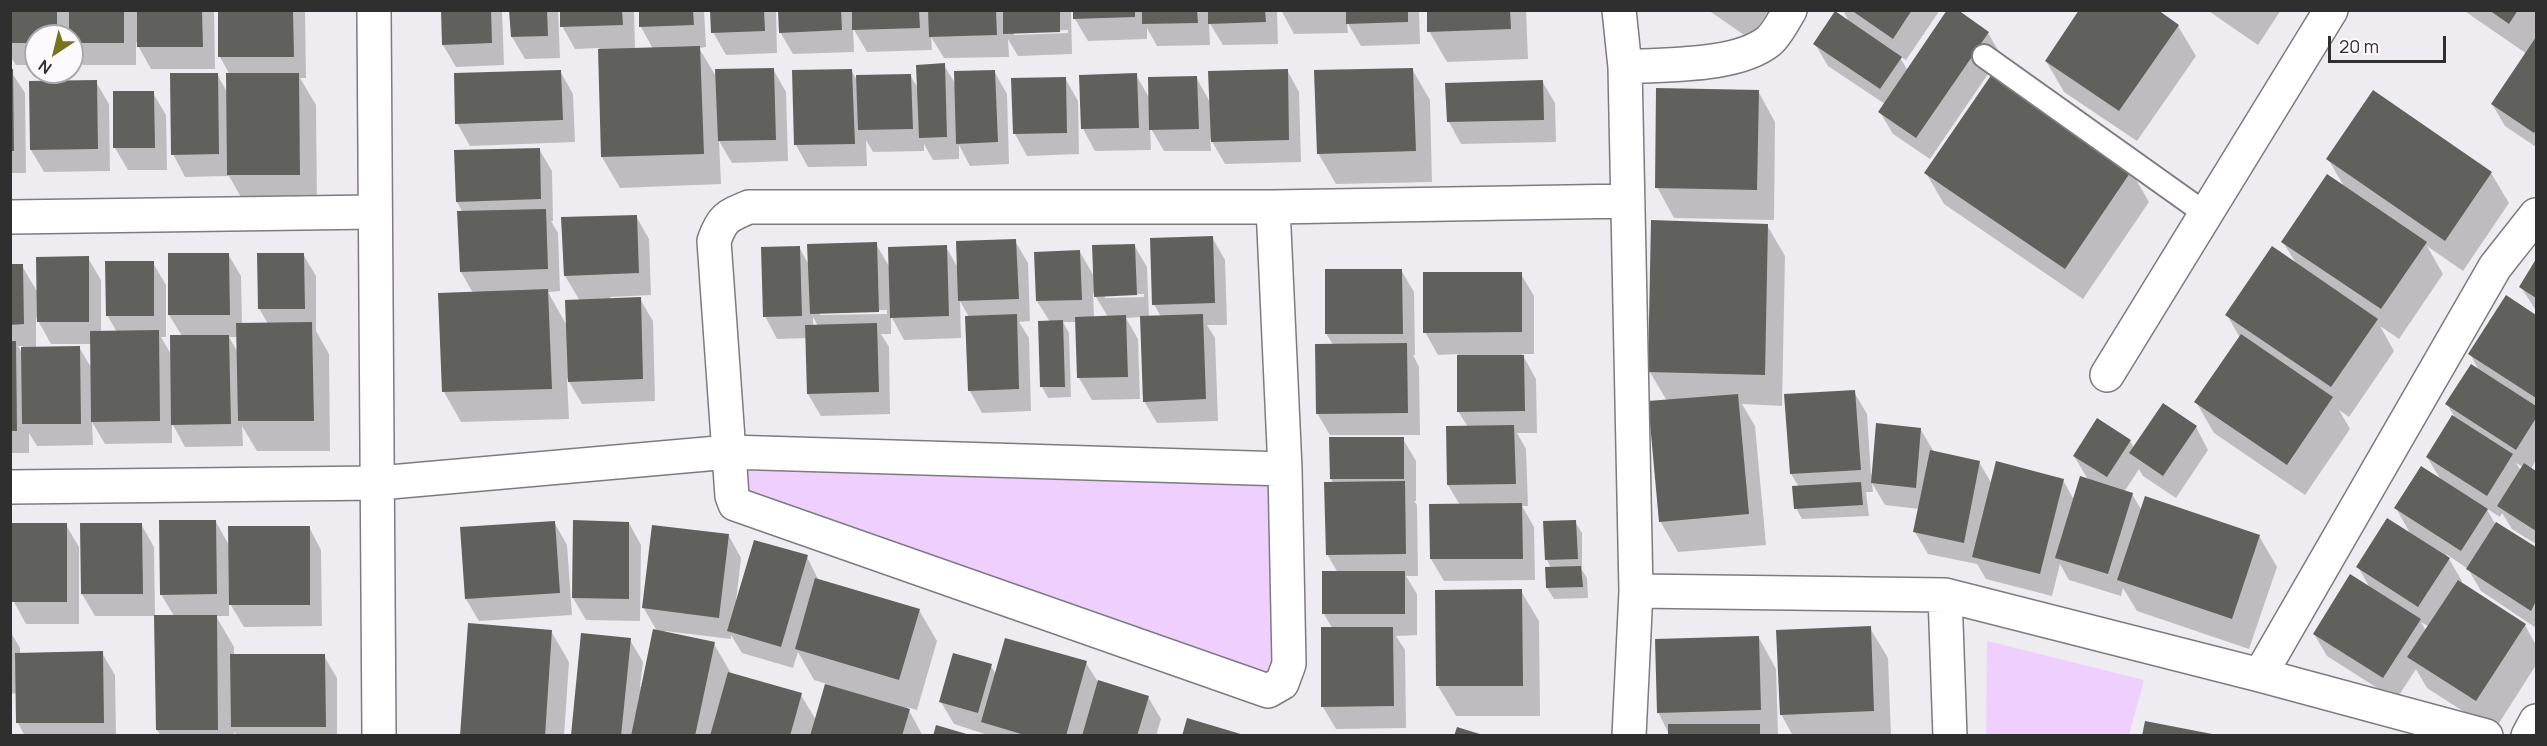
<!DOCTYPE html>
<html>
<head>
<meta charset="utf-8">
<style>
	body { margin:0 }
	#map { position:relative; width:2547px; height:746px; overflow:hidden; background:#efecf1; font-family:Manrope,sans-serif }
	canvas { display:block }
	.frame { position:absolute; inset:0; border:12px solid #302f30; pointer-events:none }
	.north { position:absolute; left:24px; top:24px; width:60px; height:60px; box-sizing:border-box; background:#fdf9fe; border:2px solid #aba8ac; border-radius:50%; rotate:215deg; font-size:16px; font-weight:700; line-height:24px; text-align:center; color:#302f30 }
	.north::after { content:''; display:block; margin:auto; width:21px; height:27px; background:#76751b; clip-path:polygon(50% 0,100% 100%,50% 72%,0 100%) }
	.scale { position:absolute; left:2328px; top:36px; width:118px; height:27px; box-sizing:border-box; border:3px solid #302f30; border-top:0; padding-left:8px; font-size:18px; line-height:21px; white-space:nowrap; color:#302f30; -webkit-text-stroke:4px #fdf9fe; paint-order:stroke }
</style>
</head>
<body>
<div id="map">
<canvas width="2547" height="746"></canvas>
<div class="frame"></div>
<div class="north">N</div>
<div class="scale">20 m</div>
</div>
<script>
const ctx = document.querySelector('canvas').getContext('2d');
ctx.lineJoin = 'round';
function fill(path, color) { ctx.fillStyle = color; ctx.fill(path, 'evenodd'); }
function trace(path, color, width, dash) { ctx.strokeStyle = color; ctx.lineWidth = width; ctx.lineCap = dash ? 'butt' : 'round'; ctx.setLineDash(dash || []); ctx.stroke(path); }
const green = new Path2D(`
	M733 454 1276 477 1274 683 735 492Z
	M1987 641 2144 680 2129 735H1986Z`);
const shadow = new Path2D(`
	M10 10H214L215 69H151L136 42V65H83L72 45V36H36V65H16L10 56Z
	M219 10H305L306 78H300L316 105 317 205 246 206 229 176 185 177 173 154 217 74 227 92 230 75 220 57Z
	M442 10H502L504 65 456 67 443 45Z
	M511 10H558L560 58 525 59 512 37Z
	M561 10H634L635 49H653L641 27 640 10H704L706 47 699 48 717 78 773 69 786 92 788 161 732 163 719 141 721 184 620 188 602 157 599 48 575 49 562 26Z
	M712 10H776L777 53 726 55 713 32Z
	M779 10H1071L1072 54 1018 56 1008 39 1009 57 944 58 931 37 932 50 867 52 853 28 854 52 793 54 780 32ZM1068 30V33L1014 35V32Z
	M1074 10H1277L1278 44 1223 45 1209 22 1210 45 1157 46 1147 28V39L1088 41 1075 19Z
	M1281 10H1419L1420 44 1361 46 1347 22 1348 33 1294 34Z
	M1428 10H1526L1528 59 1447 62 1429 31Z
	M1708 10H1769L1750 39Z
	M1843 10H1940L1906 60 1899 56 1908 71 1988 33 2001 55 1930 159 1893 134 1880 112 1885 104 1828 66 1815 44 1850 24Z
	M2207 10H2281L2258 45Z
	M2463 10H2536V147L2505 126 2492 104 2527 54Z
	M2178 26 2196 56 2137 141 2064 92 2046 61Z
	M944 65 956 85 994 71 1007 94 1009 164 970 166 959 145V159L933 160 924 144V151L873 152 866 140 867 166 808 167 796 145 794 71 851 70 858 82 910 75 919 90Z
	M1412 69 1430 100 1432 182 1336 184 1318 153Z
	M10 70 25 93 26 173H10Z
	M1287 70 1299 92 1301 162 1225 164 1210 138 1211 151H1164L1150 127 1151 150 1095 151 1083 129 1136 75 1150 99 1196 77 1211 104Z
	M560 71 573 94 575 142 470 146 457 123Z
	M1065 78 1078 101 1079 154 1027 156 1015 134Z
	M1542 81 1555 103 1556 142 1461 144 1449 122 1447 84Z
	M96 82 109 104 110 171 44 172 31 150Z
	M1758 91 1775 122 1774 220 1674 218 1657 187Z
	M153 93 166 115 167 170H128L115 148Z
	M539 149 552 171 553 221H551L558 233 560 291 548 292 567 326 580 301 565 276 636 216 649 239 651 295 610 297V300L640 299 653 321 655 401 582 404 567 378 569 419 461 422 444 392 473 293 461 272 463 213 457 202Z
	M2328 159 2491 173 2509 203 2463 271 2427 246 2443 274 2399 339 2380 326 2394 351 2349 417 2339 410 2350 429 2305 495 2214 433 2196 402 2240 338 2227 315 2297 265 2283 242 2345 188Z
	M2131 171 2149 202 2083 299 1944 204 1926 173Z
	M1767 225 1785 256 1782 406 1742 404 1755 426 1766 545 1678 552 1660 521 1667 401 1650 372Z
	M1212 237 1225 260 1227 325H1207L1215 338 1218 421 1157 423 1144 401 1141 317 1126 318 1138 339 1140 399 1092 400 1079 378 1077 322H1063L1069 333 1071 397 1048 398 1042 387 1050 322 1037 301 1080 252 1095 278 1134 245 1147 267 1149 317H1161L1154 304ZM1093 292 1108 317 1094 318ZM1144 294V297L1105 298V295Z
	M1015 241 1028 263 1030 321 1019 322 1029 338 1031 411 982 413 970 391 969 317 960 301 961 338 904 340 891 316V334H881L889 347 890 414 821 416 808 394 807 338 777 339 765 316 799 247 809 265 876 244 890 268 946 247 958 268ZM887 310V314L820 315V312ZM813 317 818 326H813Z
	M228 254 241 276 242 324H268L259 308 303 254 316 276V331L329 354 330 451H257L242 426 243 446 185 447 172 423V443L105 444 92 422 93 445 37 446 29 433V453H10V266H22L38 293 88 258 101 280V332H117L107 315 153 263 166 285V337H161L172 356 182 336 169 315ZM36 317 51 344H91L92 369 79 347 36 348ZM229 337H238V353ZM18 346H23V355Z
	M2536 262V311L2521 287Z
	M1401 270 1414 292 1415 355H1413L1419 367 1420 435H1330L1317 413 1333 345 1326 333Z
	M1521 274 1534 296V354H1522L1536 379 1537 433H1517L1526 449 1528 506H1522L1534 527 1535 580 1444 581 1431 559 1460 505 1448 485 1468 427 1458 411V354L1438 355 1425 332Z
	M2506 297 2536 317V460L2531 469 2536 473V544L2512 529 2502 513 2500 517 2486 508 2496 525 2536 549V628L2481 591 2468 569 2446 554 2462 581 2460 583 2525 625 2536 645V665L2494 731 2427 688 2416 669 2396 700 2327 656 2314 634 2370 588 2358 567 2411 535 2396 508 2441 480 2427 457 2454 416 2447 404 2480 372 2470 354ZM2516 463 2523 467 2521 471ZM2421 622 2429 627 2426 631Z
	M1854 392 1867 414 1871 475 1921 430 1934 452 1979 462 1992 484 2063 480 2074 500 2089 481 2074 456 2130 441 2134 448 2196 427 2208 450 2176 498 2143 476 2139 469 2124 492 2132 494 2142 511 2259 536 2277 567 2249 649 2137 611 2123 588 2121 596 2069 580 2060 564 2052 596 1986 579 1977 564 1928 554 1915 532 1919 509 1885 505 1872 483 1873 492H1866L1869 516 1802 519 1796 508 1799 487 1791 474Z
	M1331 439H1403L1416 461V501H1414L1417 505 1418 576H1406L1417 594V635L1396 636 1405 650 1406 728 1336 729 1323 707 1332 628 1324 614 1338 573 1327 554 1334 484 1331 479Z
	M216 522 230 547 309 527 321 550 322 626 244 627 229 602V616H216L234 647V656H324L337 678V736H237L234 731 235 736H161L157 730 156 617 174 616 161 594Z
	M554 522 567 545 572 615 479 621 466 599 461 529Z
	M1575 522 1582 533V570L1587 578 1588 598 1554 599 1547 588 1551 568 1547 560 1545 523Z
	M629 523 641 545 640 621 586 620 573 598Z
	M141 524 154 547 155 616H95L82 594Z
	M66 525 79 547V624H26L14 602Z
	M729 536 741 558 736 601 807 557 819 581 919 610 937 641 917 710 907 707 923 736H573L630 640 643 662 640 687 642 688 657 631 643 607ZM665 631 731 639V635L742 653 793 668 798 652 814 680 827 684 816 720 801 695 732 675 714 644 665 633Z
	M1521 591 1539 621 1540 716H1456L1438 686Z
	M1870 628 1888 658 1891 736H1793L1781 714Z
	M10 631 20 648V654L102 653 115 675 116 736H25L18 723 17 693 10 694Z
	M551 631 569 662 564 736H461Z
	M1759 638 1776 669 1778 736H1670L1658 712Z
	M1086 663 1098 682 1148 697 1161 719 1156 736H991L954 724 941 702 991 666 996 675Z`);
const building = new Path2D(`
	M10 10H57V36H36V43H10Z
	M69 10H124V43H72V36H69Z
	M137 10H202L203 47H137Z
	M218 10H293L294 57H218Z
	M441 10H491L492 43 442 45Z
	M509 10H547L548 36 511 37Z
	M560 10H622L623 25 560 27Z
	M639 10H693L694 25 639 27Z
	M710 10H764L765 31 711 33Z
	M778 10H841L842 30 779 33Z
	M852 10H919L920 28 852 30Z
	M928 10H996L997 35 929 37Z
	M1003 10H1060V32L1003 34Z
	M1073 10H1135V17L1073 19Z
	M1142 10H1197L1198 23 1142 24Z
	M1208 10H1265L1266 22 1208 24Z
	M1346 10H1408V22L1346 24Z
	M1427 10H1510L1511 29 1427 32Z
	M1851 10H1912L1893 39Z
	M1947 10H1958L1989 32 1916 138 1878 112Z
	M2079 10H2158L2179 25 2119 111 2045 61Z
	M2489 10H2518L2509 24Z
	M1835 11 1902 57 1880 89 1813 44Z
	M2536 37V130L2534 133 2491 104Z
	M700 46 704 154 601 157 598 49Z
	M945 63 947 137 919 138 916 65Z
	M774 68 776 140 718 141 715 69Z
	M1413 68 1416 151 1317 154 1314 70Z
	M10 69H13L14 151H10Z
	M852 69 855 144 794 145 792 70Z
	M1288 69 1289 140 1211 142 1208 71Z
	M561 70 563 120 455 124 454 73Z
	M995 70 998 142 956 144 954 71Z
	M170 73H218L219 154 171 155Z
	M226 73H299L300 175H227Z
	M1137 73 1139 128 1081 129 1079 75Z
	M911 74 913 129 858 130 856 75Z
	M1992 74 2132 170 2065 269 1924 173Z
	M1197 76 1199 129 1149 130 1148 77Z
	M1066 77 1067 133 1013 134 1011 78Z
	M97 80 98 149 30 150 29 81Z
	M1543 80 1544 120 1447 122 1445 83Z
	M1656 88 1759 90 1757 190 1655 188Z
	M2373 90 2492 172 2445 241 2326 159Z
	M113 91H154L155 148H113Z
	M540 148 541 199 456 202 454 150Z
	M2327 174 2427 242 2381 309 2281 242Z
	M546 209 548 269 460 272 457 211Z
	M637 215 639 273 564 276 561 217Z
	M1651 220 1768 224 1765 375 1648 372Z
	M1213 236 1215 303 1152 305 1150 238Z
	M1016 239 1019 299 958 301 956 241Z
	M877 242 879 312 810 314 807 244Z
	M1135 244 1137 295 1094 297 1092 245Z
	M947 245 949 316 890 318 888 247Z
	M800 246 802 316 763 317 761 247Z
	M2272 246 2378 319 2331 387 2225 315Z
	M1080 250 1082 300 1036 301 1034 252Z
	M168 253H229L230 315H168Z
	M257 253H304L305 309H258Z
	M89 256V322H37L36 257Z
	M2536 259V298L2519 287Z
	M105 261H154V316H106Z
	M10 264H23L24 324 10 325Z
	M1325 269H1402L1403 334H1325Z
	M1423 272H1522V332L1423 333Z
	M548 289 552 389 442 392 438 293Z
	M2506 295 2536 315V398L2468 354Z
	M641 297 643 379 568 382 565 300Z
	M1017 314 1019 389 968 391 965 316Z
	M1203 314 1206 399 1143 402 1140 316Z
	M1126 315 1128 377 1077 378 1075 317Z
	M1063 320 1065 387H1040L1038 321Z
	M312 322 314 421H238L236 323Z
	M877 323 879 392 807 394 805 325Z
	M159 330 160 421 91 422 90 331Z
	M2241 334 2333 397 2287 465 2194 402Z
	M170 335H229L231 424 171 425Z
	M10 341H16L17 431H10Z
	M1407 343 1408 413 1316 414 1315 344Z
	M80 346 81 424H22L21 347Z
	M1457 355H1524L1525 411 1457 412Z
	M2471 364 2536 406V418L2516 450 2445 404Z
	M1855 390 1861 470 1790 474 1784 394Z
	M1738 394 1749 514 1659 522 1648 401Z
	M2163 403 2197 426 2163 476 2129 453Z
	M2452 415 2513 454 2487 496 2426 457Z
	M2097 418 2131 440 2107 477 2073 456Z
	M1876 423 1921 428 1916 488 1871 483Z
	M1514 425 1516 484 1447 485 1446 426Z
	M1329 437H1404V479H1330Z
	M1930 450 1980 461 1964 543 1913 532Z
	M1996 461 2064 479 2040 574 1972 557Z
	M2524 463 2536 471V531L2497 506Z
	M2421 466 2488 509 2461 551 2394 508Z
	M2080 476 2133 493 2108 574 2055 558Z
	M1405 481 1406 554 1326 555 1324 482Z
	M1861 482 1863 505 1794 509 1792 486Z
	M2145 496 2260 535 2232 619 2117 580Z
	M1522 503 1523 559H1430L1429 504Z
	M2387 518 2450 558 2418 607 2356 567Z
	M159 520H216L217 594 160 595Z
	M573 520 629 522V599L572 598Z
	M1576 520 1578 559 1545 560 1543 521Z
	M555 521 560 593 465 599 460 527Z
	M2496 522 2536 547V601L2531 611 2466 569Z
	M11 523H67V602H12Z
	M80 523H142L143 594H81Z
	M652 525 729 534 719 618 642 608Z
	M228 526H310V605H229Z
	M754 540 808 555 781 647 727 631Z
	M1581 566 1583 587 1546 588 1545 567Z
	M1322 571H1405V614H1322Z
	M2350 574 2421 619 2383 678 2313 634Z
	M815 578 920 609 899 680 795 649Z
	M2458 580 2526 624 2476 701 2407 657Z
	M1522 589 1523 686H1436L1435 590Z
	M154 615H217L218 730H156Z
	M468 623 552 630 545 736H460Z
	M1871 626 1874 711 1780 715 1776 630Z
	M1321 627H1393L1394 706 1321 707Z
	M653 629 715 642 695 736H631Z
	M581 633 631 638 621 736 571 735Z
	M1759 636 1761 710 1657 713 1655 639Z
	M1005 638 1087 661 1066 736H1028L981 722Z
	M103 651 104 723H16L15 653Z
	M953 653 992 664 978 713 939 702Z
	M230 654H325L326 727H231Z
	M728 672 802 693 790 736H710Z
	M1098 680 1149 696 1137 736H1082Z
	M825 684 910 709 902 736H810Z
	M1187 718 1244 735V736H1182Z
	M2145 721 2212 734V736H2142Z
	M1668 724H1760V736H1668Z
	M936 725 970 735V736H933Z
	M1457 727 1483 735V736H1454Z`);
const lane = new Path2D(`
	M1984 56 2206 214`);
const street = new Path2D(`
	M374 10 379 736
	M1619 10 1625 67 1636 591 1629 736
	M1625 67C1666 64 1737 67 1769 41 1777 34 1784 20 1790 10
	M1273 207 1285 469 1289 664 1282 683 1268 691 735 504 732 496 714 241C722 218 727 216 749 207H1273L1627 201
	M10 217 374 212
	M2107 375 2331 10
	M10 487 379 483 729 452 1285 469
	M1636 591 1945 595 2260 675 2486 736
	M1945 595 1950 736
	M2260 675 2495 267 2536 215
	M2528 736 2536 721`);
fill(green, '#efcffd');
fill(shadow, '#0003');
fill(building, '#60605c');
trace(lane, '#7e7b7f', 26);
trace(street, '#7e7b7f', 36);
trace(lane, '#fff', 22);
trace(street, '#fff', 33);
</script>
</body>
</html>
